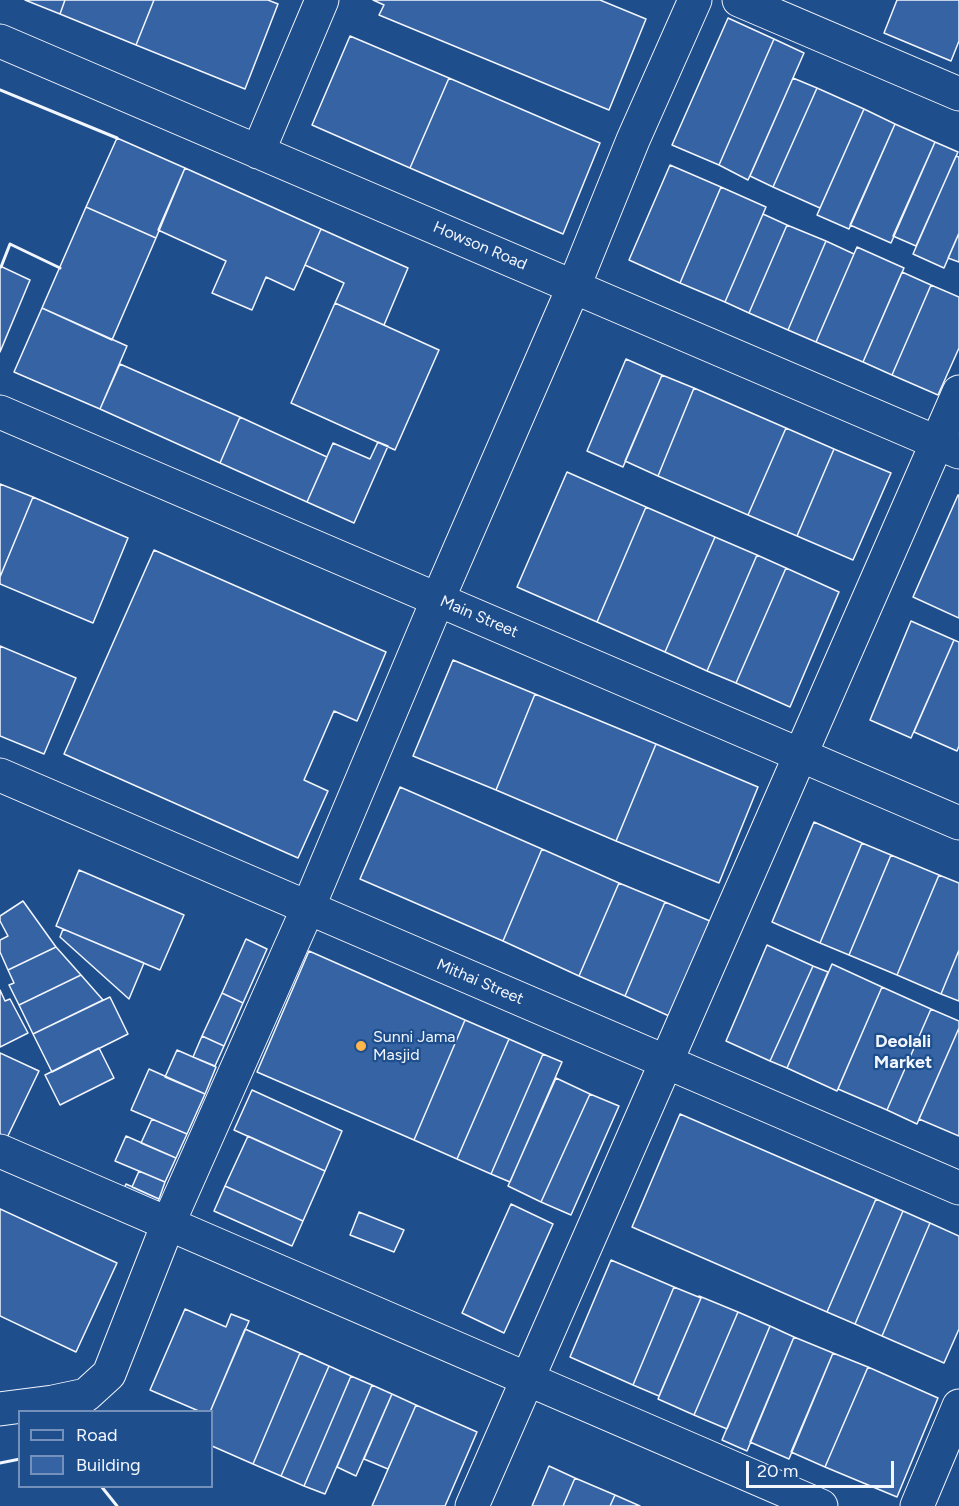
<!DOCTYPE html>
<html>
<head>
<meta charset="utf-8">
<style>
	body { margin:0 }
	#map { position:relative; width:959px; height:1506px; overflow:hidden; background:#1f4e8c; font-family:Figtree,sans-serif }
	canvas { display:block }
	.legend { position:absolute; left:18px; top:1410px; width:195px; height:78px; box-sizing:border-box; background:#1f4e8c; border:2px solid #7391ba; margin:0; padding:8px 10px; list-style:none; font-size:18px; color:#f2f6ff }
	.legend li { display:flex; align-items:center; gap:12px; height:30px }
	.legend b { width:30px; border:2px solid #7391ba }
	.scale { position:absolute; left:746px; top:1461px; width:148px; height:27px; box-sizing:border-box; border:3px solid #f2f6ff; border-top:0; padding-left:8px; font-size:18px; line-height:21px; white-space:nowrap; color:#f2f6ff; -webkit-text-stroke:4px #1f4e8c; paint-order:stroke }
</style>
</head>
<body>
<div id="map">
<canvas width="959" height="1506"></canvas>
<ul class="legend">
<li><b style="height:8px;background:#1f4e8c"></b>Road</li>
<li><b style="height:16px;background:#3563a3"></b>Building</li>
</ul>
<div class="scale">20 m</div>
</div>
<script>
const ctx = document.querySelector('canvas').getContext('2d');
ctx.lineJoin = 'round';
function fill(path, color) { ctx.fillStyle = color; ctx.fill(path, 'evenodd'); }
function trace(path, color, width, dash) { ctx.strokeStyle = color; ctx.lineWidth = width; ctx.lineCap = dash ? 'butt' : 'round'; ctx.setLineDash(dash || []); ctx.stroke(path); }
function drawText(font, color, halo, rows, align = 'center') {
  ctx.font = font + ' Figtree,sans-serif'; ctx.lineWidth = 4.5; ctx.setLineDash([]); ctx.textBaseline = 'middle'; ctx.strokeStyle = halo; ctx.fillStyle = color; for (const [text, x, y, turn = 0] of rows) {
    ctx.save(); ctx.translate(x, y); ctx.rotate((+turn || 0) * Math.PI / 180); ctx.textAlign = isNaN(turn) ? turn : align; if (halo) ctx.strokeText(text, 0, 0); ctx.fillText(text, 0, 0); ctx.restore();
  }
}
const building = new Path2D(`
	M25 0H65L60 14Z
	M65 0H154L136 45 60 14Z
	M154 0H268L278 4 245 89 136 45Z
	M373 0H600L646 19 609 110 379 15 384 5Z
	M897 0H959V41L951 61 884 33Z
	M728 18 774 39 719 165 672 145Z
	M350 36 449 78 410 168 312 125Z
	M774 39 804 53 748 180 719 165Z
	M449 78 600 143 563 234 410 168Z
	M793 78 817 88 773 187 750 176Z
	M817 88 864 109 820 208 773 187Z
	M864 109 895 124 849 229 817 215Z
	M895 124 935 142 891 243 850 225Z
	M117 138 185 168 156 238 86 207Z
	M935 142 958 152 916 246 893 236Z
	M956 156 959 157V233L944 268 913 254Z
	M670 165 721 187 680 283 629 260Z
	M185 168 321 229 294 290 266 277 252 310 212 293 226 261 158 230Z
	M721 187 766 207 725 302 680 283Z
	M86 207 156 238 112 340 42 308Z
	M763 214 787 225 749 313 725 302Z
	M787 225 826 241 788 330 749 313Z
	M321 229 408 268 384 325 335 303 344 283 305 265Z
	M959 233V262L948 258Z
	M826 241 854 254 816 342 788 330Z
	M857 247 904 268 863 362 816 342Z
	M0 266 30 280 0 352Z
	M902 272 931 285 892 375 863 362Z
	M931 285 959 297V348L938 395 892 375Z
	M335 303 439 350 395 450 291 403Z
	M42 308 127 346 100 409 14 372Z
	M626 359 662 375 623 467 587 451Z
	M120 364 240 417 220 463 100 409Z
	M662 375 694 388 658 476 625 461Z
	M694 388 786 428 748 515 658 476Z
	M240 417 327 457 307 502 220 463Z
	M786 428 834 449 797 536 748 515Z
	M378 442 388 446 354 523 307 502 333 443 370 459Z
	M834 449 891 473 853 560 797 536Z
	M567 472 646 507 597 622 517 587Z
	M0 484 33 497 0 577Z
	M958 495H959V618L913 597Z
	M33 497 128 538 93 623 0 584V577Z
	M646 507 715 537 665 652 597 622Z
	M715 537 757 555 707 671 665 652Z
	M154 550 386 652 357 721 334 711 304 780 328 791 298 858 64 754Z
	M757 555 786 568 736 683 707 671Z
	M786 568 839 592 790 707 736 683Z
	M911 621 954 640 911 738 870 720Z
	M954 640 959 642V746L957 751 914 732Z
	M0 646 76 678 44 754 0 736Z
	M453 660 535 694 496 790 413 756Z
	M535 694 656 744 616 841 496 790Z
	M656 744 758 787 719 883 616 841Z
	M400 787 542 849 503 941 360 879Z
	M814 822 862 843 820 943 772 922Z
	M862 843 891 855 849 955 820 943Z
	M542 849 619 883 579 976 503 941Z
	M891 855 939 875 897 975 849 955Z
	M79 870 184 915 160 970 56 926Z
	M939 875 959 883V950L941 994 897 975Z
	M619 883 665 902 625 996 579 976Z
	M23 901 56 947 8 970 0 952V940L8 936 0 921V916Z
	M665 902 710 921 669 1016 625 996Z
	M63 929 144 963 129 999 60 937Z
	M246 939 267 949 243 1003 222 993Z
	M767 945 813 966 770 1061 726 1041Z
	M56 947 81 975 19 1005 9 985 14 983 8 970Z
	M959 950V1001L941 994Z
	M309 951 465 1020 414 1140 257 1072Z
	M832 964 882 987 837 1091 787 1068Z
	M813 966 828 972 787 1068 770 1061Z
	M81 975 103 1000 33 1034 19 1005Z
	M882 987 931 1009 887 1110 838 1089Z
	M0 990 5 1001 10 999 28 1033 0 1047Z
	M222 993 243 1003 224 1046 202 1036Z
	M110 997 128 1034 52 1072 33 1034Z
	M931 1009 959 1021V1028L917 1124 887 1110Z
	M465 1020 509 1039 457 1159 414 1140Z
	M959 1028V1136L919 1119Z
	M202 1036 224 1046 215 1066 193 1057Z
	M509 1039 543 1054 491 1174 457 1159Z
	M99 1048 114 1078 60 1105 45 1075Z
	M177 1050 216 1067 205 1094 165 1077Z
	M0 1053 39 1071 4 1144 0 1142Z
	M543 1054 562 1062 510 1182 491 1174Z
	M149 1069 205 1094 187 1134 131 1110Z
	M556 1078 590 1094 541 1202 508 1186Z
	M252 1090 342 1131 325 1171 234 1130Z
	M590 1094 619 1106 571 1215 541 1202Z
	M680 1114 876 1199 827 1312 632 1227Z
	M152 1119 187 1134 176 1158 141 1143Z
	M126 1136 176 1158 165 1182 115 1161Z
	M248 1136 325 1171 303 1221 225 1186Z
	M139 1171 165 1182 159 1199 132 1187Z
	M126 1184 159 1199 152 1212 120 1198Z
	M225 1186 303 1221 292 1246 214 1211Z
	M876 1199 903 1211 855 1324 827 1312Z
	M511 1204 553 1224 504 1333 462 1313Z
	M0 1209 117 1263 76 1352 0 1316Z
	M903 1211 930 1223 882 1336 855 1324Z
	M359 1212 404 1230 394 1252 350 1235Z
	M930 1223 959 1236V1329L944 1363 882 1336Z
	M611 1260 674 1287 633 1385 570 1357Z
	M674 1287 701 1298 659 1396 633 1385Z
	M699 1296 738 1312 694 1415 658 1399 701 1298Z
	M185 1309 226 1327 231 1314 249 1321 210 1412H201L150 1390Z
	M738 1312 770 1326 727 1429 694 1415Z
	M770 1326 794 1337 747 1451 722 1440Z
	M245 1329 300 1353 253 1464 212 1446 210 1412Z
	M794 1337 833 1353 789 1459 750 1442Z
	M300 1353 329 1366 281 1476 253 1464Z
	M833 1353 868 1367 825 1467 791 1452Z
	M329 1366 351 1376 304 1486 281 1476Z
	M868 1367 938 1398 897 1497 825 1467Z
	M351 1376 372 1385 325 1494 304 1486Z
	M372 1385 392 1394 356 1476 337 1467Z
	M392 1394 416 1405 388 1469 364 1459Z
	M416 1405 477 1432 445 1506H372Z
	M549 1466 575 1478 563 1506H532Z
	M575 1478 615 1495 610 1506H563Z
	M615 1495 640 1506H610Z`);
const minor = new Path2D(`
	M739 0 959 94
	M0 41 959 452
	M258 152 322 0
	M0 412 959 823
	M0 775 959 1188
	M0 1151 821 1506
	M0 1409 53 1402 86 1395 109 1374 168 1224 308 908 438 599 574 286 633 140 695 0
	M472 1506 959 392
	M917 1506 959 1406`);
const wall = new Path2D(`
	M0 90 117 138
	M1 267 10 244 60 268
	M0 1463 20 1459
	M101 1486 117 1506`);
const markers = [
	[361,1046,6,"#ffb74d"]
];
const streetNames = [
	["Howson Road",480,246,23],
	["Main Street",479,617,23],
	["Mithai Street",480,982,23]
];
const poiNames = [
	["Sunni Jama",373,1037],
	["Masjid",373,1055]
];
const neighbourhoodNames = [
	["Deolali",903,1042],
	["Market",903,1063]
];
fill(building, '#3563a3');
trace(building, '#f2f6ff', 1.5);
trace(minor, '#f2f6ff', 35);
trace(minor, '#1f4e8c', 33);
trace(wall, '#f2f6ff', 3);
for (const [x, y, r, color] of markers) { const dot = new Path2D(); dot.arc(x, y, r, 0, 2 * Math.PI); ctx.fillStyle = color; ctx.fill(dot); trace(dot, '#1f4e8c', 2); }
drawText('16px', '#f2f6ff', '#1f4e8c', streetNames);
drawText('16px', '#f2f6ff', '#1f4e8c', poiNames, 'left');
drawText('bold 18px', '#f2f6ff', '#1f4e8c', neighbourhoodNames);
</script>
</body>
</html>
